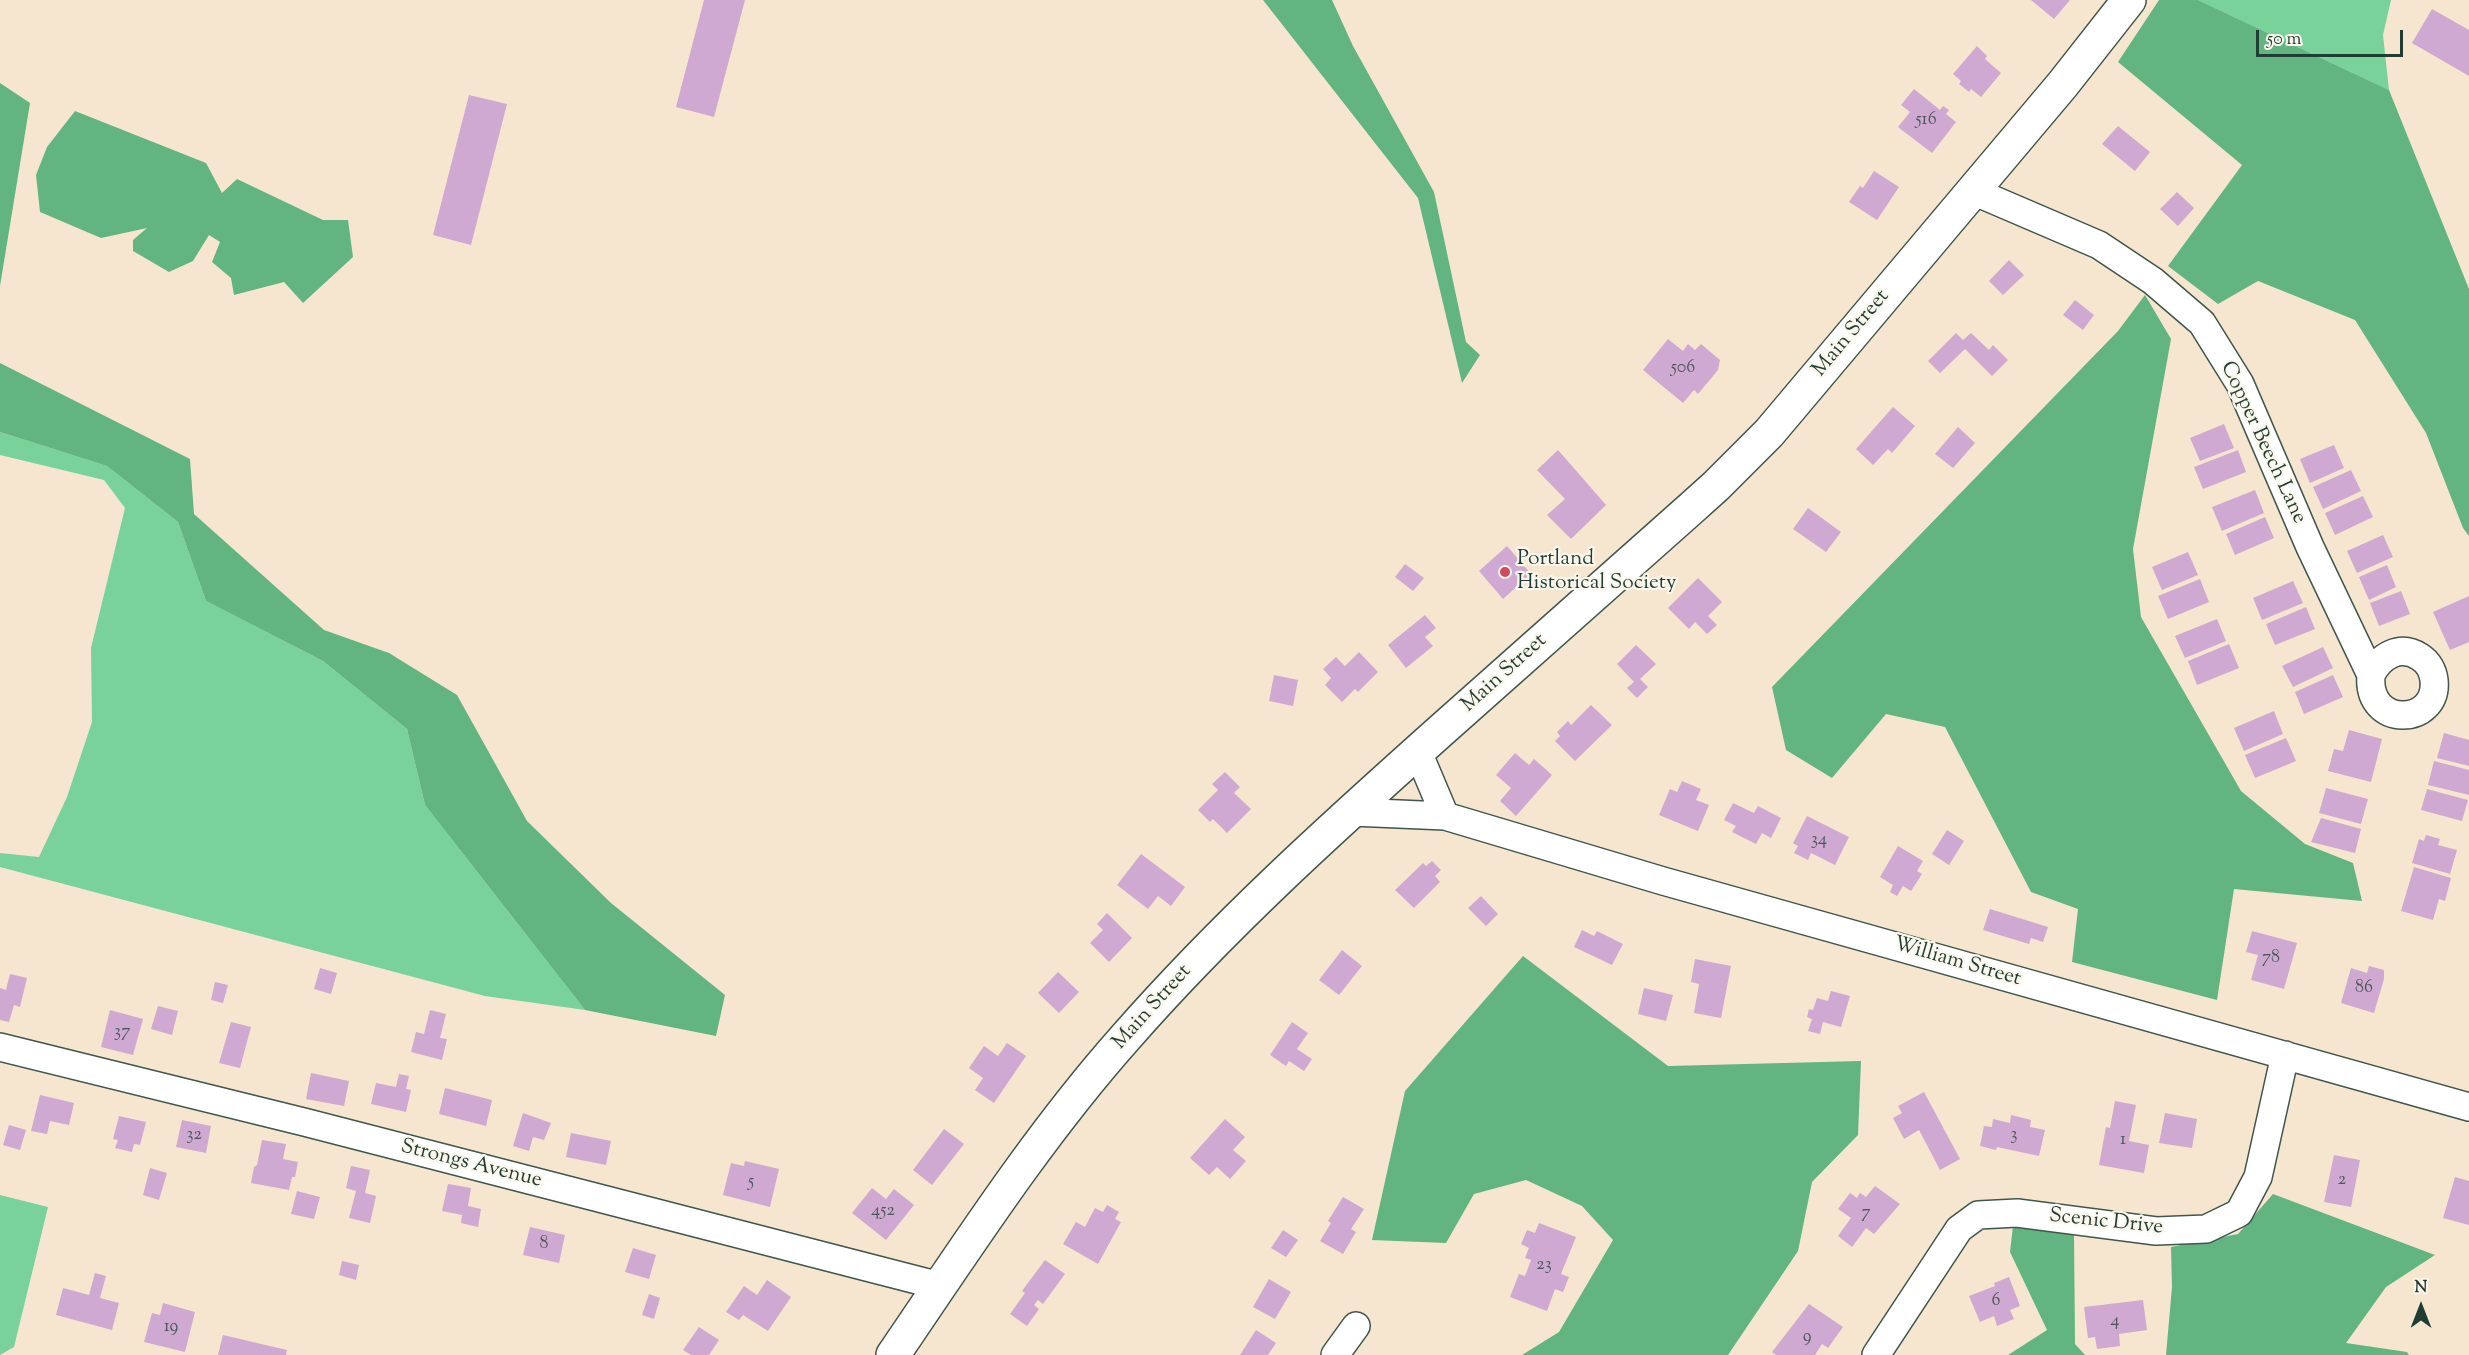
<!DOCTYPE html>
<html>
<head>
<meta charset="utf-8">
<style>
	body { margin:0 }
	#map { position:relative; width:2469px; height:1355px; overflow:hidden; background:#f6e6cf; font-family:"Sorts Mill Goudy",serif }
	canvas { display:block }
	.north { position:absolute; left:2391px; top:1277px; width:60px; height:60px; -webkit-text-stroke:4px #fbf7ec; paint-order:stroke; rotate:0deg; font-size:16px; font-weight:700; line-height:24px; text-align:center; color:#1f3d34 }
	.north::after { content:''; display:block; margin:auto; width:21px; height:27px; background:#1f3d34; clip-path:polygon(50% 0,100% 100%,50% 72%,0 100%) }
	.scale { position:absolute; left:2256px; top:30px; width:147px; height:27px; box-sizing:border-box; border:3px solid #1f3d34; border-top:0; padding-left:8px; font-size:18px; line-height:21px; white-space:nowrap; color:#1f3d34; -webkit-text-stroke:4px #fbf7ec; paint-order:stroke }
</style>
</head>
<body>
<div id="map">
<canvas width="2469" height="1355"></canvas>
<div class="north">N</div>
<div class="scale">50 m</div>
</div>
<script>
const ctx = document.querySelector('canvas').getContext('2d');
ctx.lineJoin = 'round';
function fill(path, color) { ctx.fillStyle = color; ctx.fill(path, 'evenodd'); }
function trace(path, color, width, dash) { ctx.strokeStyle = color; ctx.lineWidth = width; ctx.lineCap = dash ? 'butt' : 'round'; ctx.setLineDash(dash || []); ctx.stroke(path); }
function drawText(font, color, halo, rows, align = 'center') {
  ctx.font = font + ' "Sorts Mill Goudy",serif'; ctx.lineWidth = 4.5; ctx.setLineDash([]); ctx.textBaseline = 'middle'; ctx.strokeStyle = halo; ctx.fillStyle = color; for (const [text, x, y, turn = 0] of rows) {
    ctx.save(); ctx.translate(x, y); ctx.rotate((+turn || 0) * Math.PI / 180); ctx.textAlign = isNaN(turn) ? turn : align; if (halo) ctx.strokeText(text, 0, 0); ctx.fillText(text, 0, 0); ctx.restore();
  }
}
const green = new Path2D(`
	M2198 0H2391L2383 35 2389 90Z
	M0 432 107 466 178 522 206 601 323 661 407 729 425 805 585 1010 485 996 0 867V853L39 857 67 797 92 722 91 648 125 508 104 480 0 455Z
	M0 1195 48 1207 14 1347 0 1355Z`);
const forest = new Path2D(`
	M1263 0H1332L1353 46 1434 192 1466 342 1480 355 1462 383 1418 198Z
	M2159 0H2198L2389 90 2469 289V536L2463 528 2426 433 2355 320 2258 281 2218 304 2168 266 2242 165 2118 62Z
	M0 83 30 103 0 286Z
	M75 111 206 163 222 193 237 179 323 220H348L353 257 303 303 284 282 234 295 231 278 212 262 220 242 209 235 193 261 169 272 133 251V240L147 228 101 238 40 212 36 175 47 147Z
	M2145 295 2171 339 2133 549 2141 617 2241 791 2305 844 2353 863 2362 901 2234 889 2217 1000 2072 962 2078 909 2031 892 1945 727 1886 714 1832 778 1786 750 1772 687 2118 331Z
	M0 363 190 459 194 514 324 630 389 653 457 695 527 821 611 903 725 995 716 1036 585 1010 425 805 407 729 323 661 206 601 178 522 107 466 0 432Z
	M1523 956 1668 1066 1861 1061 1858 1135 1812 1182 1798 1251 1728 1355H1522L1559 1332 1613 1240 1582 1206 1526 1180 1474 1194 1446 1243 1372 1240 1405 1091Z
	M2273 1194 2435 1255 2386 1287 2346 1343 2407 1352 2409 1355H2166L2172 1287 2171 1247 2238 1234Z
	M2013 1226 2074 1235 2075 1344 2085 1355H2008L2047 1330 2010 1252Z`);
const building = new Path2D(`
	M704 0H745L714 117 676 107Z
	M2031 0H2070L2054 19Z
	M2432 9 2469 30V76L2412 43Z
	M1977 46 1987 56 1985 59 2001 73 1981 97 1971 89 1969 92 1959 84 1961 81 1953 74Z
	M1914 89 1940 110 1943 106 1949 110 1946 114 1956 122 1932 153 1898 127 1910 112 1901 105Z
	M469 95 507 104 471 245 433 235Z
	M2118 126 2150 152 2135 171 2102 144Z
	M1874 171 1899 187 1877 220 1849 202 1860 186 1863 188Z
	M2177 192 2194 208 2178 226 2160 209Z
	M2009 260 2024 275 2003 295 1989 281Z
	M2075 300 2094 315 2083 330 2063 315Z
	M1956 333 1963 340 1971 333 1989 350 1993 345 2008 360 1992 376 1965 349 1940 373 1928 361Z
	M1668 339 1683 351 1688 344 1695 350 1701 344 1720 360 1718 370 1698 394 1694 390 1683 403 1643 370Z
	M1893 407 1915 426 1892 453 1888 449 1873 465 1856 449Z
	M2224 424 2234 448 2200 461 2190 438Z
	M1958 427 1975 443 1953 468 1935 454Z
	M2334 445 2344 468 2310 483 2300 459Z
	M1558 450 1606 505 1571 539 1547 515 1565 499 1537 470Z
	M2238 450 2246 472 2203 489 2194 467Z
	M2351 470 2361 491 2323 509 2313 487Z
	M2255 490 2264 513 2222 531 2212 507Z
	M2363 496 2373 517 2335 535 2325 513Z
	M1808 508 1841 532 1826 552 1793 529Z
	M2265 517 2274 538 2235 555 2226 534Z
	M2383 535 2393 557 2357 573 2347 551Z
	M1507 546 1531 574 1503 599 1479 571Z
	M2188 552 2198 575 2162 590 2152 567Z
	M1405 564 1424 578 1413 591 1395 577Z
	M2387 565 2396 587 2369 600 2359 577Z
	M1698 578 1722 602 1708 616 1717 625 1707 634 1695 622 1689 629 1668 608Z
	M2200 579 2209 602 2168 619 2158 596Z
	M2293 581 2303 603 2262 620 2253 598Z
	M2401 591 2410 614 2379 626 2370 603Z
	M2469 596V642L2450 650 2433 612Z
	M2306 607 2315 629 2275 645 2266 624Z
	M1425 615 1436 628 1425 637 1433 646 1406 668 1388 645Z
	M2217 619 2226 641 2185 658 2175 636Z
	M2229 644 2239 668 2197 685 2188 661Z
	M1636 645 1656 664 1640 679 1648 687 1637 698 1627 688 1634 682 1617 664Z
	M2323 647 2333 668 2293 687 2282 666Z
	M1359 652 1378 672 1358 692 1355 689 1342 702 1325 685 1331 678 1323 669 1336 657 1345 666Z
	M1274 675 1298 680 1293 706 1269 701Z
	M2333 675 2343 697 2304 714 2295 692Z
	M1591 705 1612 725 1575 761 1555 741 1560 736 1557 732 1568 721 1571 725Z
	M2274 711 2283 734 2244 751 2234 728Z
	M2349 730 2382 739 2371 782 2328 771 2334 749 2343 751Z
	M2444 733 2469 740V766L2437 758Z
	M2286 738 2296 761 2255 778 2245 755Z
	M1515 753 1529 765 1534 759 1552 775 1516 816 1500 801 1511 788 1496 775Z
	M2434 761 2469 770V795L2428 785Z
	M1225 772 1240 787 1234 793 1251 809 1227 833 1213 819 1210 822 1198 810 1218 790 1212 784Z
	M1682 781 1701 789 1696 800 1709 805 1698 831 1659 815 1670 789 1677 792Z
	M2326 788 2368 799 2361 824 2319 813Z
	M2427 789 2468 800 2462 821 2421 810Z
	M1733 803 1754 813 1758 806 1781 818 1771 838 1762 833 1756 844 1732 832 1736 826 1724 820Z
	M1807 816 1849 837 1835 865 1811 853 1808 860 1794 853 1798 846 1793 843Z
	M2321 818 2361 829 2355 853 2311 842Z
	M1947 830 1964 841 1949 865 1932 854Z
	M2426 835 2440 839 2438 845 2457 850 2450 874 2412 863 2419 839 2424 841Z
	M1898 846 1923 861 1917 871 1922 874 1911 891 1903 886 1897 896 1890 892 1893 885 1880 877Z
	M1141 854 1185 887 1171 906 1158 896 1148 909 1117 885Z
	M1432 861 1441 870 1435 876 1440 882 1414 908 1395 890 1423 863 1426 866Z
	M2414 867 2451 878 2445 901 2439 899 2433 920 2401 911Z
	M1481 896 1498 914 1486 926 1468 908Z
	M1990 909 2048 927 2043 942 2031 938 2029 944 1983 930Z
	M1107 913 1132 938 1109 962 1090 943 1103 930 1097 924Z
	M1582 930 1594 936 1597 931 1623 944 1612 965 1574 947Z
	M2252 931 2297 943 2284 989 2251 980 2258 955 2246 952Z
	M1342 950 1362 966 1339 995 1319 980Z
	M1695 959 1731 966 1721 1018 1694 1013 1699 984 1691 982Z
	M2369 966 2384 970V979L2374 1013 2341 1003 2351 968 2367 973Z
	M320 968 337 973 331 994 314 989Z
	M1058 972 1079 992 1059 1013 1038 993Z
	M10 974 27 978 20 1007 14 1005 9 1022 0 1020V988L6 990Z
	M215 982 228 985 223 1003 211 1000Z
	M1644 988 1673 995 1666 1021 1638 1014Z
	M1831 991 1850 996 1841 1027 1823 1022 1820 1034 1808 1031 1812 1019 1807 1017 1809 1009 1813 1010 1817 998 1828 1001Z
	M158 1006 178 1011 172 1035 151 1029Z
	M110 1010 143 1019 133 1055 101 1047Z
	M430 1010 446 1014 440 1038 447 1039 442 1060 411 1052 416 1032 424 1034Z
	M231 1022 251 1027 240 1068 219 1063Z
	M1292 1022 1308 1033 1297 1049 1312 1059 1304 1071 1289 1061 1286 1066 1270 1055Z
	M1007 1043 1026 1056 994 1103 975 1090 983 1078 969 1068 984 1046 998 1056Z
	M311 1073 349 1081 344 1106 306 1099Z
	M399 1074 409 1076 406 1089 411 1090 406 1112 371 1104 376 1083 396 1087Z
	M445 1088 492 1100 486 1126 439 1114Z
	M1924 1092 1960 1159 1940 1170 1919 1130 1904 1139 1893 1118 1902 1113 1898 1106Z
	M40 1095 74 1103 69 1125 50 1121 47 1134 31 1131Z
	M2115 1101 2136 1105 2129 1141 2149 1145 2144 1173 2099 1165 2106 1127 2110 1128Z
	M523 1113 551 1123 544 1140 533 1137 529 1151 513 1146Z
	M2165 1113 2197 1119 2192 1148 2159 1143Z
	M2011 1115 2031 1120 2030 1127 2045 1130 2039 1156 1997 1147 1996 1150 1980 1146 1984 1126 1992 1127 1993 1119 2010 1123Z
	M119 1116 146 1122 140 1145 134 1144 132 1152 115 1148 118 1140 113 1139Z
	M1225 1119 1245 1137 1233 1150 1246 1161 1230 1179 1217 1167 1209 1175 1190 1158Z
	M182 1120 211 1126 206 1153 176 1147Z
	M9 1125 26 1130 20 1150 3 1145Z
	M944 1129 964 1144 932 1185 913 1170Z
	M571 1133 611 1141 606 1165 566 1157Z
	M262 1140 286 1144 283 1159 298 1162 295 1177H292L289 1190 251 1183 254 1167 257 1165Z
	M2334 1155 2360 1160 2351 1207 2324 1202Z
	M745 1161 779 1169 770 1207 723 1195 731 1163 744 1166Z
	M351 1166 370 1170 365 1193 376 1196 370 1223 349 1218 356 1191 346 1188Z
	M150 1168 167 1173 159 1200 143 1195Z
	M2455 1177 2469 1181V1225L2443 1218Z
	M448 1184 471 1188 468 1206 481 1209 478 1227 461 1223 462 1215 442 1211Z
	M1875 1186 1900 1204 1874 1234 1866 1228 1852 1247 1838 1236 1851 1218 1838 1209 1850 1193 1857 1198 1860 1193 1866 1197Z
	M872 1188 886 1199 894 1189 914 1205 886 1240 852 1213Z
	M297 1191 320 1197 314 1219 291 1214Z
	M1343 1197 1364 1209 1351 1229 1356 1232 1343 1254 1320 1241 1331 1223 1328 1221Z
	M1107 1205 1119 1212 1115 1219 1121 1222 1098 1264 1063 1244 1076 1222 1085 1227 1095 1208 1103 1212Z
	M1539 1223 1576 1237 1561 1274 1569 1277 1563 1292 1555 1289 1547 1311 1510 1297 1519 1274 1525 1276 1531 1260 1525 1258 1529 1248 1521 1244 1527 1230 1535 1233Z
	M530 1227 565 1235 559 1263 523 1255Z
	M1283 1230 1298 1240 1286 1257 1271 1248Z
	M633 1248 656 1255 649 1279 625 1272Z
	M1045 1260 1065 1274 1043 1304 1038 1300 1034 1305 1039 1309 1027 1326 1010 1314 1025 1293 1022 1291Z
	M342 1261 359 1265 356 1280 339 1275Z
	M95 1273 106 1276 100 1298 119 1303 112 1330 56 1315 63 1288 89 1295Z
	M2009 1277 2020 1306 2010 1310 2014 1319 1997 1326 1994 1316 1980 1322 1969 1296 1995 1286 1994 1283Z
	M1269 1279 1291 1292 1275 1319 1253 1307Z
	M767 1280 791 1297 768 1331 743 1315 739 1320 726 1312 744 1286 757 1295Z
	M649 1294 660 1298 654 1319 642 1315Z
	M2143 1300 2147 1330 2119 1334 2120 1346 2097 1349 2095 1337 2088 1338 2084 1307Z
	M163 1303 195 1312 185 1352 144 1342 152 1313 160 1315Z
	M1809 1304 1843 1327 1828 1348 1822 1344 1815 1355H1776L1772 1352Z
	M699 1327 719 1340 709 1355H691L683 1350Z
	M1256 1330 1276 1343 1268 1355H1240Z
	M223 1335 287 1350 286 1355H218Z`);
const minor = new Path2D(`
	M1973 191 2099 245 2153 281 2202 323 2240 384 2310 547 2371 675C2366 729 2439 726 2434 680 2433 671 2428 662 2420 657 2400 644 2380 656 2371 675
	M1418 752 1445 816
	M1352 812 1445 816 1663 881 2469 1107
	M0 1047 304 1122 940 1286
	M1335 1355 1356 1326
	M1876 1355 1959 1229 1978 1215 2017 1213 2156 1231 2206 1229 2239 1213 2258 1177 2285 1055`);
const major = new Path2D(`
	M893 1355C966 1248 1038 1136 1125 1038 1223 926 1334 826 1445 727 1535 647 1626 567 1716 486L1769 433 2063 84 2129 0`);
const markers = [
	[1505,572,6,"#d1495b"]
];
const numberNames = [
	["516",1926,121],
	["506",1683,369],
	["34",1819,841],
	["78",2271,959],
	["86",2364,989],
	["37",122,1033],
	["32",194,1136],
	["3",2014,1136],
	["1",2123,1141],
	["2",2342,1181],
	["5",751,1183],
	["452",883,1212],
	["7",1866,1214],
	["8",544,1245],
	["23",1544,1266],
	["6",1996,1302],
	["4",2115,1322],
	["19",171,1328],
	["9",1807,1338]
];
const streetNames = [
	["Main Street",1852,334,-50],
	["Copper Beech Lane",2262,443,65],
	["Main Street",1505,674,-42],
	["William Street",1957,963,16],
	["Main Street",1153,1008,-48],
	["Strongs Avenue",471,1165,14],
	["Scenic Drive",2106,1223,6]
];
const poiNames = [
	["Portland",1517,560],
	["Historical Society",1517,584]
];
fill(green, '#78d299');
fill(forest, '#62b481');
fill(building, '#cfa9d1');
trace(minor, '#3f564b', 30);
trace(major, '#3f564b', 36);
trace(minor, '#fff', 27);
trace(major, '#fff', 33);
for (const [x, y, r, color] of markers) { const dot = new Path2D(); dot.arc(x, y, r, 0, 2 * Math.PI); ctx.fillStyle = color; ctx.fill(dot); trace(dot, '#fbf7ec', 2); }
drawText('18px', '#4b585b', null, numberNames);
drawText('21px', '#1f3d34', '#fbf7ec', streetNames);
drawText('21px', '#1f3d34', '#fbf7ec', poiNames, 'left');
</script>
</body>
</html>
